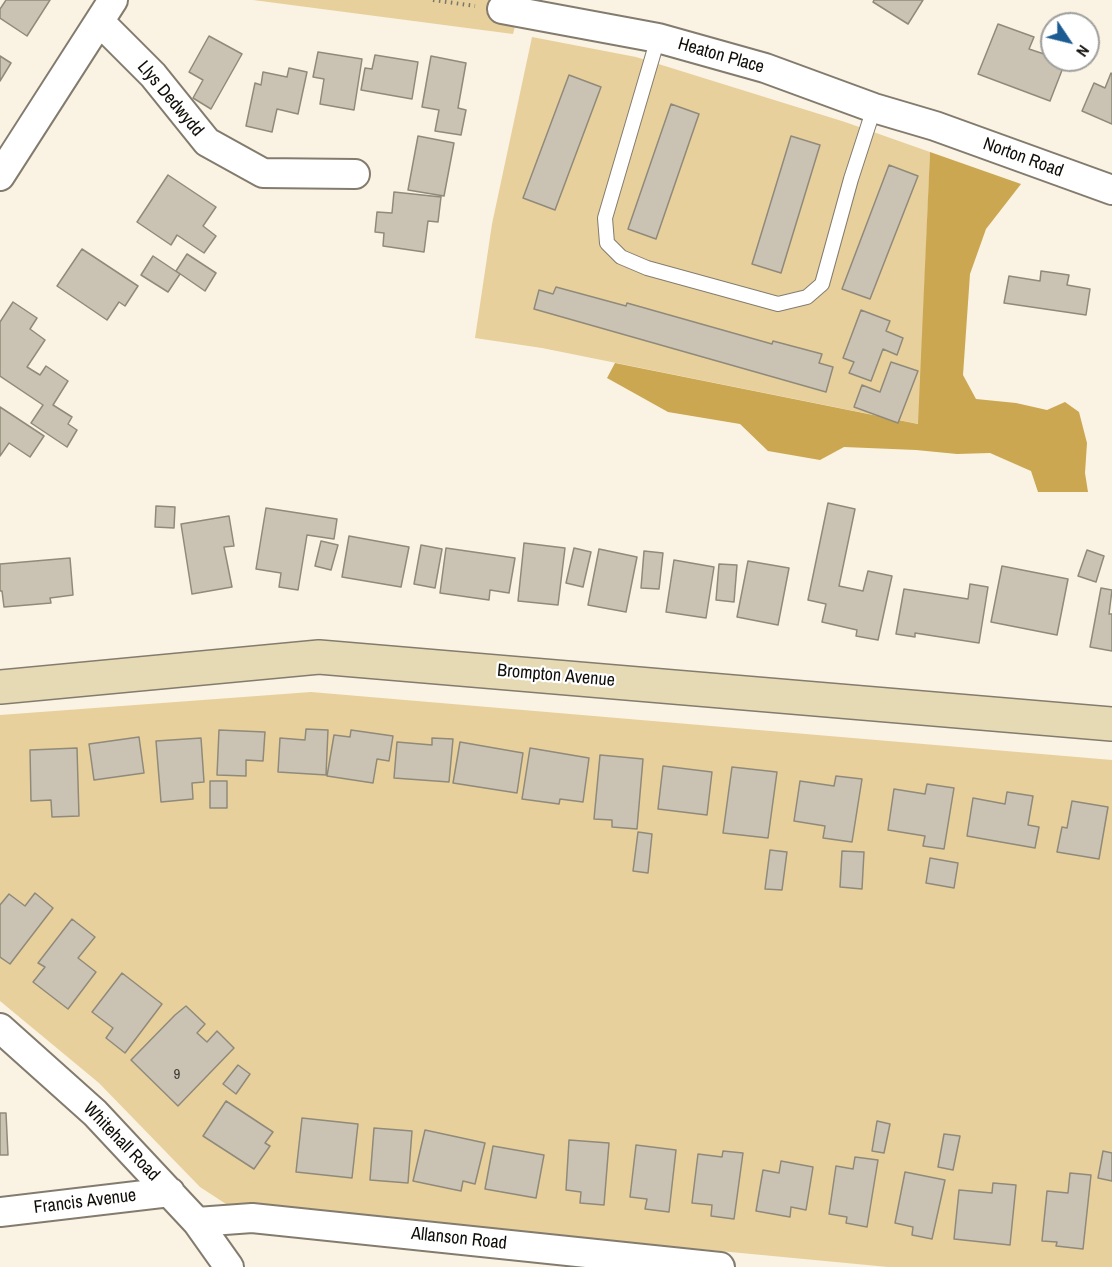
<!DOCTYPE html>
<html>
<head>
<meta charset="utf-8">
<style>
	body { margin:0 }
	#map { position:relative; width:1112px; height:1267px; overflow:hidden; background:#faf2e2; font-family:"Archivo Narrow",sans-serif }
	canvas { display:block }
	.north { position:absolute; left:1040px; top:12px; width:60px; height:60px; box-sizing:border-box; background:#fff; border:2px solid #9f9f9d; border-radius:50%; rotate:125deg; font-size:16px; font-weight:700; line-height:24px; text-align:center; color:#100e09 }
	.north::after { content:''; display:block; margin:auto; width:21px; height:27px; background:#1d5c92; clip-path:polygon(50% 0,100% 100%,50% 72%,0 100%) }
</style>
</head>
<body>
<div id="map">
<canvas width="1112" height="1267"></canvas>
<div class="north">N</div>
</div>
<script>
const ctx = document.querySelector('canvas').getContext('2d');
ctx.lineJoin = 'round';
function fill(path, color) { ctx.fillStyle = color; ctx.fill(path, 'evenodd'); }
function trace(path, color, width, dash) { ctx.strokeStyle = color; ctx.lineWidth = width; ctx.lineCap = dash ? 'butt' : 'round'; ctx.setLineDash(dash || []); ctx.stroke(path); }
function drawText(font, color, halo, rows, align = 'center') {
  ctx.font = font + ' "Archivo Narrow",sans-serif'; ctx.lineWidth = 4.5; ctx.setLineDash([]); ctx.textBaseline = 'middle'; ctx.strokeStyle = halo; ctx.fillStyle = color; for (const [text, x, y, turn = 0] of rows) {
    ctx.save(); ctx.translate(x, y); ctx.rotate((+turn || 0) * Math.PI / 180); ctx.textAlign = isNaN(turn) ? turn : align; if (halo) ctx.strokeText(text, 0, 0); ctx.fillText(text, 0, 0); ctx.restore();
  }
}
const green = new Path2D(`
	M253 0H522L513 34Z
	M532 37 636 57 845 122 930 152 919 424 542 348 475 338 492 224Z
	M311 692 1112 760V1267H888L226 1204 200 1187 99 1083 0 1001V715Z`);
const forest = new Path2D(`
	M930 152 1021 184 986 229 970 274 963 375 976 399 1016 403 1047 410 1065 402 1079 412 1087 443 1085 473 1088 492H1038L1031 471 990 453 957 454 916 450 844 447 820 460 768 451 740 424 668 412 607 378 615 363 918 424Z`);
const building = new Path2D(`
	M6 0H50L27 36 0 18V9Z
	M874 0H923L908 24 873 2Z
	M998 24 1034 37 1029 49 1044 54 1052 34V60H1066L1050 101 978 74Z
	M209 36 242 54 211 109 193 98 203 80 189 72Z
	M318 52 362 59 354 110 320 104 324 79 313 77Z
	M375 55 418 62 412 99 361 90 365 68 372 69Z
	M0 56 11 63 0 81Z
	M431 56 466 63 458 108 466 110 461 135 435 131 439 110 422 107Z
	M289 68 307 72 298 114 277 109 272 132 246 126 255 83 261 85 263 72 287 77Z
	M1111 73 1112 74V124L1082 111 1094 83 1105 88Z
	M569 75 601 87 555 210 523 198Z
	M671 104 699 114 656 239 628 229Z
	M418 136 454 143 444 196 408 190Z
	M791 136 820 145 781 273 752 264Z
	M889 165 918 176 870 299 842 289Z
	M168 175 216 207 203 226 216 236 204 253 177 235 171 245 137 222Z
	M394 192 441 197 438 222 428 221 424 252 383 246 384 233 375 232 377 212 392 213Z
	M82 249 138 286 125 306 119 302 107 320 57 286Z
	M187 254 216 273 205 291 176 271Z
	M153 256 180 274 168 292 141 275Z
	M1041 271 1069 275 1067 285 1090 289 1086 315 1004 303 1009 276 1040 281Z
	M556 287 626 306 627 303 772 344 773 341 822 354 819 363 833 367 826 392 534 309 539 290 553 294Z
	M13 302 37 318 30 329 45 340 27 367 40 375 46 366 68 381 53 405 72 417 68 424 77 430 67 447 31 423 43 405 0 376V322Z
	M861 310 890 321 886 331 903 338 897 355 883 349 871 381 849 373 854 362 843 358Z
	M891 362 918 371 898 423 854 407 862 385 880 392Z
	M0 407 44 436 30 457 9 443 0 456Z
	M828 503 855 509 839 586 863 591 868 571 892 576 878 640 856 636 857 630 822 622 826 604 808 600Z
	M156 506 175 507 174 528 155 527Z
	M266 508 337 519 334 539 307 535 298 590 279 587 281 573 256 569Z
	M229 516 234 546 224 547 232 587 192 594 181 524Z
	M349 536 409 547 401 587 342 577Z
	M321 541 338 545 331 570 315 566Z
	M524 543 565 548 558 605 518 601Z
	M421 545 442 549 435 588 414 584Z
	M446 548 515 558 509 593 490 590 489 600 440 593Z
	M574 548 591 552 583 587 566 583Z
	M599 549 637 557 626 612 588 605Z
	M1087 550 1104 556 1096 582 1078 576Z
	M644 551 663 553 659 589 641 588Z
	M70 558 73 595 50 598 51 603 4 607 2 591H0V564Z
	M674 560 714 567 706 618 666 612Z
	M748 561 789 568 778 625 737 617Z
	M719 564 737 565 734 602 716 600Z
	M1002 566 1068 579 1057 635 991 622Z
	M970 584 988 587 979 643 915 633V637L896 634 904 589 968 599Z
	M1101 588 1112 590 1109 614H1112V651L1090 647Z
	M306 729 328 730 326 775 278 772 280 738 305 740Z
	M219 730 265 732 263 761 246 760V776L217 775Z
	M351 730 393 736 389 761 377 759 373 783 327 776 334 735 350 737Z
	M139 737 144 773 94 780 89 744Z
	M201 738 204 782 192 783 193 799 161 802 156 741Z
	M432 738 453 739 449 782 394 778 397 742 432 745Z
	M460 742 523 753 517 793 453 783Z
	M77 748 79 816 52 817 51 800 31 801 30 750Z
	M530 748 589 758 583 802 560 799 559 804 522 799Z
	M600 755 643 759 637 829 612 827V820L594 819Z
	M663 766 712 772 707 815 658 809Z
	M732 767 777 772 768 838 723 833Z
	M836 776 862 779 852 842 823 838 825 826 794 821 800 781 834 786Z
	M210 781H227V808H210Z
	M927 784 954 788 944 849 923 846 925 836 888 830 894 789 925 794Z
	M1007 792 1033 796 1028 825 1039 827 1035 848 967 836 973 798 1005 804Z
	M1072 801 1108 807 1099 859 1057 852 1062 827 1067 828Z
	M638 832 652 834 648 873 633 871Z
	M770 850 787 852 782 890 765 889Z
	M842 851 864 852 862 889 840 887Z
	M930 858 958 863 954 888 926 883Z
	M35 893 53 908 10 964 0 957V905L9 894 25 906Z
	M72 919 95 937 78 958 96 972 68 1009 33 982 45 967 38 963Z
	M122 973 162 1004 125 1053 106 1038 113 1028 92 1012Z
	M186 1006 205 1024 197 1033 207 1042 217 1031 234 1048 178 1106 131 1060 175 1015Z
	M238 1065 250 1074 236 1094 223 1084Z
	M226 1101 273 1132 265 1143 270 1146 254 1169 203 1136Z
	M0 1113H6L8 1155H0Z
	M302 1118 358 1124 352 1178 296 1172Z
	M877 1121 890 1124 884 1153 872 1151Z
	M374 1128 412 1131 408 1183 370 1180Z
	M425 1130 485 1143 475 1184 463 1181 461 1191 413 1181Z
	M944 1134 960 1136 953 1170 938 1167Z
	M569 1140 609 1143 604 1205 580 1203 581 1192 566 1190Z
	M636 1145 676 1150 669 1212 645 1209 647 1199 630 1197Z
	M493 1146 544 1155 536 1198 485 1189Z
	M723 1151 743 1153 734 1219 711 1216 712 1205 692 1203 698 1154 722 1157Z
	M1103 1151 1112 1153V1181L1098 1178Z
	M855 1157 878 1160 867 1227 846 1223 847 1217 829 1214 836 1166 853 1169Z
	M781 1161 813 1167 806 1210 791 1207 790 1217 756 1211 763 1170 779 1173Z
	M905 1172 945 1180 932 1239 912 1235 913 1227 895 1223Z
	M1070 1173 1091 1175 1083 1249 1056 1246 1057 1242 1042 1241 1047 1191 1068 1193Z
	M993 1183 1016 1185 1010 1245 954 1239 959 1190 992 1193Z`);
const path = new Path2D(`
	M433 0 475 6`);
const service = new Path2D(`
	M658 38 605 218 607 243 621 257 647 268 778 304 807 297 822 284 851 179 874 108`);
const minor = new Path2D(`
	M502 9 658 38 765 68 874 108 935 126 1112 190
	M100 22 153 75 207 142 263 173 355 174
	M0 176 113 0
	M0 1028 95 1113 197 1222 229 1267
	M0 1212 170 1192
	M197 1222 252 1218 720 1267`);
const secondary = new Path2D(`
	M0 687 319 657 1112 724`);
const numberNames = [
	["9",177,1075]
];
const streetNames = [
	["Heaton Place",721,56,16],
	["Llys Dedwydd",170,99,50],
	["Norton Road",1023,158,20],
	["Brompton Avenue",556,676,5],
	["Whitehall Road",121,1142,46],
	["Francis Avenue",85,1202,-7],
	["Allanson Road",459,1239,6]
];
fill(green, '#e8d09c');
fill(forest, '#cba752');
fill(building, '#cac3b3');
trace(building, '#908a7a', 1.5);
trace(service, '#837c6e', 16);
trace(minor, '#837c6e', 32);
trace(secondary, '#837c6e', 36);
trace(path, '#7a766c', 4, [1.5, 4.5]);
trace(service, '#fff', 14);
trace(minor, '#fff', 28);
trace(secondary, '#e6dab5', 33);
drawText('15px', '#3e3b34', null, numberNames);
drawText('18px', '#100e09', '#fff', streetNames);
</script>
</body>
</html>
